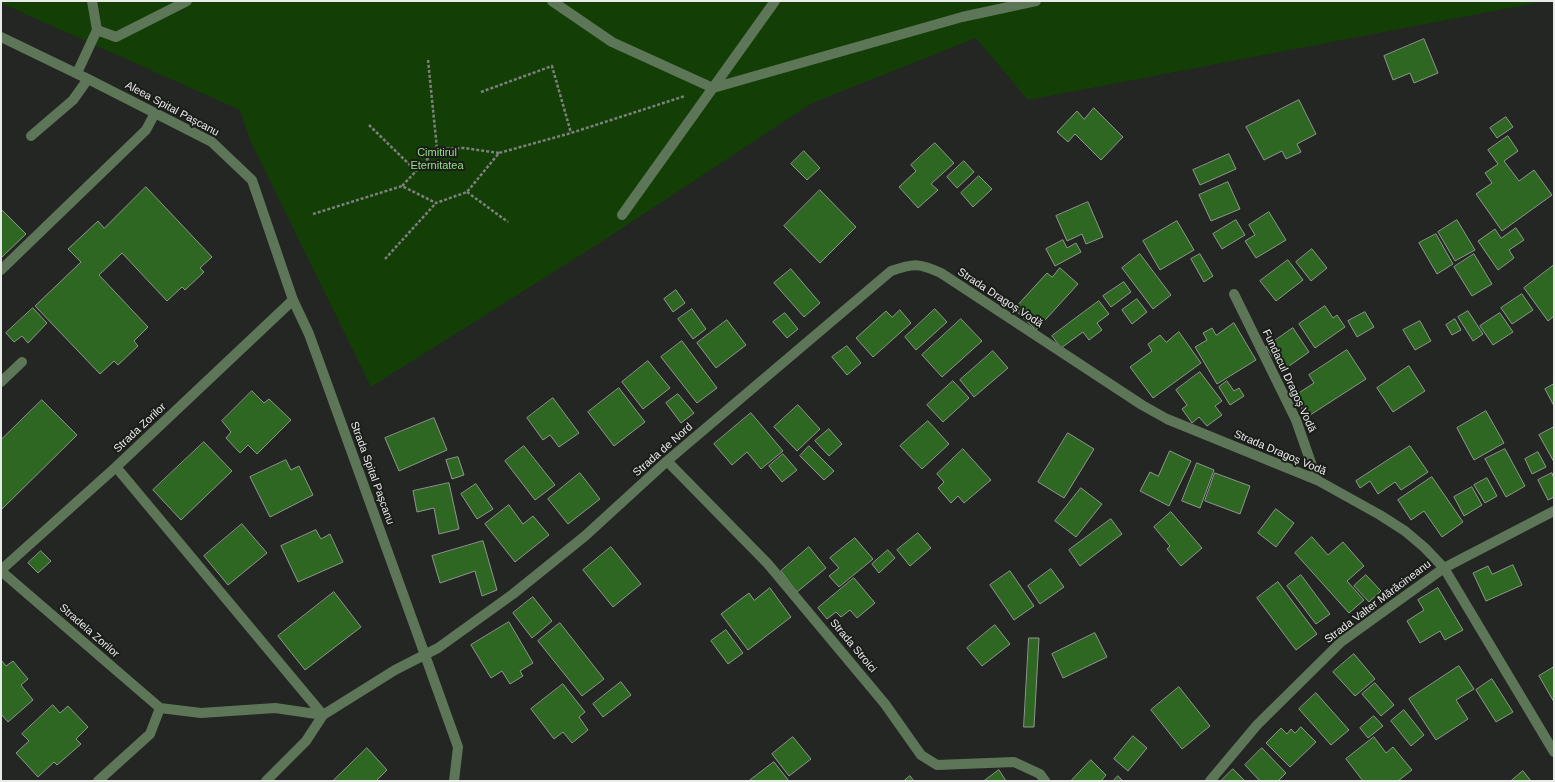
<!DOCTYPE html>
<html>
<head>
<meta charset="utf-8">
<style>
	body { margin:0 }
	#map { position:relative; width:1555px; height:782px; overflow:hidden; background:#232622; font-family:Helvetica,sans-serif }
	canvas { display:block }
	.frame { position:absolute; inset:0; border:2px solid #e9ebe9; pointer-events:none }
</style>
</head>
<body>
<div id="map">
<canvas width="1555" height="782"></canvas>
<div class="frame"></div>
</div>
<script>
const ctx = document.querySelector('canvas').getContext('2d');
ctx.lineJoin = 'round';
function fill(path, color) { ctx.fillStyle = color; ctx.fill(path, 'evenodd'); }
function trace(path, color, width, dash) { ctx.strokeStyle = color; ctx.lineWidth = width; ctx.lineCap = dash ? 'butt' : 'round'; ctx.setLineDash(dash || []); ctx.stroke(path); }
function drawText(font, color, halo, rows, align = 'center') {
  ctx.font = font + ' Helvetica,sans-serif'; ctx.lineWidth = 4; ctx.setLineDash([]); ctx.textBaseline = 'middle'; ctx.strokeStyle = halo; ctx.fillStyle = color; for (const [text, x, y, turn = 0] of rows) {
    ctx.save(); ctx.translate(x, y); ctx.rotate((+turn || 0) * Math.PI / 180); ctx.textAlign = isNaN(turn) ? turn : align; if (halo) ctx.strokeText(text, 0, 0); ctx.fillText(text, 0, 0); ctx.restore();
  }
}
const green = new Path2D(`
	M1 1H1546L1028 100 976 38 812 103 598 244 371 387 250 140 240 110 1 3Z`);
const building = new Path2D(`
	M1424 39 1438 73 1414 83 1410 73 1393 80 1384 56Z
	M1299 100 1316 134 1297 144 1301 152 1286 159 1282 151 1264 160 1246 127Z
	M1094 108 1123 137 1101 160 1075 134 1068 142 1057 132 1077 111 1084 119Z
	M1506 117 1513 127 1497 138 1490 128Z
	M1508 136 1518 151 1504 161 1519 181 1534 170 1552 195 1502 231 1476 194 1492 183 1485 173 1498 164 1488 150Z
	M935 143 954 163 931 184 938 190 918 208 899 187 916 171 911 165Z
	M804 151 820 168 807 180 791 164Z
	M1229 154 1236 169 1200 185 1193 170Z
	M964 161 974 172 957 188 947 177Z
	M979 176 992 189 973 207 961 193Z
	M1228 182 1240 209 1211 221 1199 195Z
	M146 187 212 257 200 268 204 272 185 290 182 287 167 301 122 253 99 275 148 327 134 341 138 346 118 365 114 361 100 374 35 306 81 262 68 249 98 221 104 228Z
	M820 190 856 227 820 263 784 226Z
	M1088 202 1103 237 1086 244 1082 234 1067 241 1056 216Z
	M1 209 26 234 1 258Z
	M1269 212 1286 240 1256 258 1245 241 1255 235 1249 225Z
	M1236 220 1245 235 1222 249 1213 234Z
	M1457 220 1475 250 1455 261 1438 232Z
	M1177 221 1194 250 1160 270 1143 241Z
	M1516 228 1524 240 1509 250 1514 258 1498 270 1478 241 1495 229 1501 238Z
	M1436 234 1453 264 1437 274 1419 243Z
	M1063 240 1067 248 1076 243 1081 252 1055 266 1046 249Z
	M1312 249 1327 268 1311 281 1296 262Z
	M1140 254 1171 295 1153 309 1122 268Z
	M1200 254 1213 276 1204 282 1191 259Z
	M1474 254 1492 284 1472 296 1454 267Z
	M1288 260 1303 280 1276 301 1260 281Z
	M1554 265V316L1548 321 1524 288Z
	M1060 268 1078 284 1036 330 1014 309 1047 273 1052 277Z
	M791 269 820 303 804 317 774 283Z
	M1124 282 1131 292 1111 307 1103 296Z
	M676 290 685 303 673 312 664 299Z
	M1522 294 1533 310 1512 324 1501 308Z
	M1137 299 1147 312 1132 324 1122 310Z
	M1099 301 1109 314 1097 323 1102 330 1089 340 1083 332 1061 348 1052 336Z
	M1325 306 1333 318 1337 315 1345 327 1315 348 1299 324Z
	M33 308 47 323 28 343 22 336 14 342 6 333Z
	M692 309 706 329 693 339 678 319Z
	M935 309 947 322 916 350 905 337Z
	M900 310 911 323 873 357 856 338 886 311 892 317Z
	M1468 311 1483 334 1473 341 1458 317Z
	M1365 312 1374 327 1357 337 1348 321Z
	M785 313 798 329 787 338 773 322Z
	M1500 313 1513 332 1493 345 1480 326Z
	M961 319 982 341 942 377 922 355Z
	M1455 319 1461 330 1452 335 1446 325Z
	M727 320 746 345 716 368 697 343Z
	M1420 321 1431 341 1415 350 1403 330Z
	M1234 323 1256 360 1217 384 1195 347 1207 340 1203 333 1212 328 1216 335Z
	M1293 328 1309 352 1282 371 1266 347Z
	M1179 332 1201 363 1153 398 1130 367 1152 351 1148 344 1160 335 1166 342Z
	M682 341 717 388 697 403 661 357Z
	M847 346 861 363 847 375 832 357Z
	M1347 350 1366 379 1307 417 1294 396 1314 383 1309 375Z
	M993 351 1008 368 974 397 960 380Z
	M648 361 670 388 643 409 622 382Z
	M1409 366 1425 391 1393 412 1377 388Z
	M1200 372 1222 401 1215 406 1222 415 1207 426 1199 417 1192 423 1182 409 1187 405 1176 390Z
	M953 381 969 398 943 422 927 405Z
	M1227 381 1234 391 1239 388 1244 396 1230 405 1219 387Z
	M1554 384V406L1545 389Z
	M619 388 645 422 614 446 588 412Z
	M252 391 264 403 269 399 291 420 257 454 248 445 240 453 226 438 231 432 222 421Z
	M678 394 694 413 681 423 666 403Z
	M553 398 579 433 559 447 550 435 543 440 527 418Z
	M42 400 77 435 1 510V440Z
	M798 405 820 429 797 451 774 427Z
	M1486 411 1504 443 1474 460 1457 428Z
	M751 413 783 451 761 469 747 452 732 465 714 444Z
	M434 418 447 450 399 471 385 438Z
	M928 421 949 444 922 469 900 446Z
	M1554 427V462L1539 435Z
	M829 429 842 444 829 456 815 441Z
	M1068 433 1094 449 1064 498 1038 482Z
	M204 442 232 471 181 520 153 490Z
	M524 446 555 485 535 500 505 461Z
	M809 446 834 471 824 480 800 456Z
	M1410 446 1428 472 1401 490 1395 482 1378 494 1370 481 1360 488 1356 481Z
	M963 449 991 480 964 503 958 496 951 503 938 488 944 482 937 474Z
	M1505 449 1525 486 1506 497 1485 459Z
	M1170 451 1191 461 1169 506 1140 491 1150 472 1158 476Z
	M1538 452 1546 467 1532 474 1525 459Z
	M783 454 797 470 782 482 769 466Z
	M458 457 464 475 452 479 446 460Z
	M286 460 291 470 299 466 313 495 270 517 250 477Z
	M1197 463 1214 470 1200 508 1182 501Z
	M580 473 600 499 568 524 548 499Z
	M1215 473 1250 486 1240 514 1205 501Z
	M1552 473 1554 479V497L1548 500 1538 480Z
	M1432 477 1463 522 1442 537 1424 511 1411 520 1398 500Z
	M1487 478 1497 496 1485 503 1474 485Z
	M449 483 459 529 439 534 434 508 417 512 413 491Z
	M476 484 493 509 477 519 461 494Z
	M1472 487 1482 505 1464 516 1454 497Z
	M1081 488 1102 504 1076 537 1055 521Z
	M509 505 523 524 533 516 549 535 515 562 485 524Z
	M1276 509 1294 523 1276 547 1258 533Z
	M1171 512 1202 548 1181 566 1167 549 1170 546 1154 527Z
	M1111 519 1122 534 1080 566 1069 550Z
	M242 524 267 553 228 585 204 556Z
	M316 530 321 539 330 534 343 562 298 582 281 546Z
	M918 533 931 548 910 566 897 550Z
	M1312 537 1328 555 1343 542 1364 566 1347 581 1364 600 1349 613 1295 553Z
	M855 538 873 559 839 587 829 576 839 568 830 558Z
	M483 541 497 590 482 596 475 571 440 583 432 556Z
	M611 547 641 584 613 607 583 570Z
	M809 547 826 568 797 592 781 571Z
	M888 550 895 558 879 573 872 564Z
	M41 551 51 561 38 573 28 563Z
	M1513 565 1522 585 1486 601 1473 573 1488 566 1492 574Z
	M1051 569 1064 587 1040 604 1028 586Z
	M1010 571 1034 606 1014 620 990 585Z
	M1301 575 1330 614 1316 624 1287 586Z
	M1366 575 1381 591 1369 602 1354 586Z
	M854 578 875 603 857 618 850 610 841 617 836 612 827 619 818 608Z
	M1278 582 1317 634 1296 650 1257 598Z
	M770 588 791 617 748 650 721 614 749 593 754 600Z
	M1438 588 1463 630 1445 640 1440 631 1420 643 1407 621 1424 610 1418 600Z
	M334 592 361 627 305 670 278 636Z
	M533 597 552 621 532 638 513 613Z
	M509 622 533 663 520 671 523 676 510 684 502 671 491 678 471 645Z
	M560 623 604 679 582 696 538 641Z
	M995 625 1010 644 982 666 967 648Z
	M726 630 743 653 728 664 711 641Z
	M1095 633 1107 657 1063 678 1052 654Z
	M1029 638H1039L1034 727H1024Z
	M1354 654 1375 679 1355 696 1333 672Z
	M1 660 6 666 13 661 28 679 21 685 33 700 8 722 1 714Z
	M1459 666 1474 689 1456 700 1468 719 1436 740 1409 699Z
	M1554 667V702L1539 676Z
	M1492 679 1513 712 1496 722 1476 690Z
	M621 682 631 695 603 717 593 704Z
	M1375 683 1394 705 1381 716 1362 694Z
	M563 684 585 712 579 717 588 730 572 743 563 732 554 739 531 709Z
	M1179 687 1210 726 1182 749 1151 710Z
	M1316 693 1349 730 1331 745 1299 709Z
	M53 705 60 713 68 706 88 727 76 739 81 744 57 765 54 762 38 777 16 753 29 741 22 734Z
	M1404 710 1424 735 1411 746 1391 721Z
	M1374 716 1383 726 1368 738 1360 728Z
	M1301 727 1316 742 1290 767 1266 743 1281 728 1287 734 1291 729 1295 733Z
	M1133 736 1147 748 1128 771 1114 759Z
	M793 737 811 759 789 776 772 754Z
	M1374 737 1386 753 1393 747 1412 770 1398 781H1363L1346 759Z
	M367 748 387 770 376 781H333Z
	M1262 748 1286 773 1278 781H1260L1245 765Z
	M1091 760 1106 775 1101 781H1071Z
	M774 762 789 781H749Z
	M1233 769 1245 781H1221Z
	M999 770 1006 781H984Z
	M1523 771 1531 781H1511Z
	M910 776 914 781H904Z
	M1118 776 1123 781H1113Z`);
const path = new Path2D(`
	M428 60 437 149
	M481 92 552 66 571 133
	M369 125 416 171
	M499 153 464 148 437 149 402 186 436 203 467 192 499 153 571 133 685 96
	M467 192 508 222
	M313 214 402 186
	M385 259 436 203`);
const minor = new Path2D(`
	M92 1 97 30 116 37 187 1
	M552 1 612 42 713 88 962 17 1036 1
	M1 37 88 79 212 142 252 180 293 300 309 334 416 630 458 747 454 781
	M77 73 97 30
	M31 136 73 100 88 79
	M622 215 775 1
	M1 270 146 130 155 113
	M1234 294 1296 420 1317 480
	M1 382 22 362
	M667 461 768 564 885 704 921 755 937 765 1014 762 1040 774 1045 781
	M116 467 323 715
	M1 570 116 467 293 300
	M1 571 160 708
	M98 781 150 734 160 708 201 713 275 708 323 715
	M266 781 306 741 323 715 395 670 438 648 513 594 585 536 667 461 891 271C914 263 919 263 941 273L1142 405 1167 419 1317 480 1380 515 1405 531 1425 548 1444 568 1554 752
	M1210 781 1257 725 1341 642 1444 568 1554 511`);
const streetNames = [
	["Aleea Spital Pașcanu",172,109,28],
	["Strada Dragoș Vodă",1000,298,33],
	["Fundacul Dragoș Vodă",1289,381,65],
	["Strada Zorilor",140,428,-43],
	["Strada de Nord",663,450,-41],
	["Strada Dragoș Vodă",1280,453,23],
	["Strada Spital Pașcanu",372,473,70],
	["Strada Valter Mărăcineanu",1378,602,-37],
	["Stradela Zorilor",89,631,41],
	["Strada Stroici",853,646,50]
];
const parkNames = [
	["Cimitirul",437,153],
	["Eternitatea",437,166]
];
fill(green, '#133f07');
fill(building, '#2e6721');
trace(building, '#919590', 1);
trace(path, '#7e807d', 2.5, [3, 2]);
trace(minor, '#5e7658', 10);
drawText('11px', '#e9ebe9', '#1a1d19', streetNames);
drawText('11px', '#94e182', '#1a1d19', parkNames);
</script>
</body>
</html>
